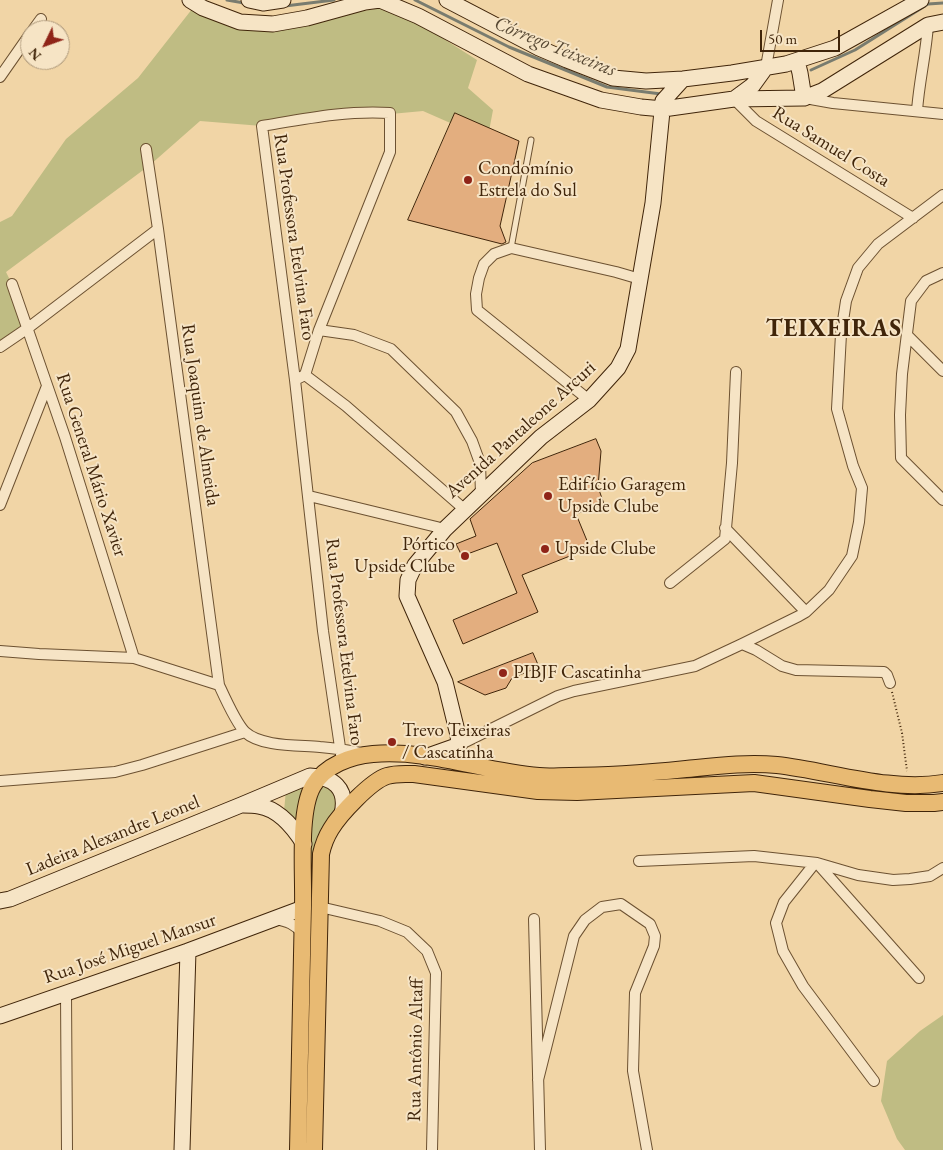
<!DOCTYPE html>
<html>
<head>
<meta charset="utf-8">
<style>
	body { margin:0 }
	#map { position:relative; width:943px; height:1150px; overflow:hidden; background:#f1d5a6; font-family:"EB Garamond",serif }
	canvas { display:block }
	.north { position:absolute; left:20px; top:20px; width:50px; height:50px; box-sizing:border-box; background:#f6e4c5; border:1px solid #ad987a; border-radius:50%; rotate:228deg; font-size:14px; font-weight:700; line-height:20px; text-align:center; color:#40250a }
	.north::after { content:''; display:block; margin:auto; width:18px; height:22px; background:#8f2418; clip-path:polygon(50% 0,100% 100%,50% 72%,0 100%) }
	.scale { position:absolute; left:760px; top:30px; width:80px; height:22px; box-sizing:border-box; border:2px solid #40250a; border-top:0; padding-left:6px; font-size:15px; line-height:18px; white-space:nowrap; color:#40250a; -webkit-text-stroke:4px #f6e4c5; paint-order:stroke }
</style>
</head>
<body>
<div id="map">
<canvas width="943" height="1150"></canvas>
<div class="north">N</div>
<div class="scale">50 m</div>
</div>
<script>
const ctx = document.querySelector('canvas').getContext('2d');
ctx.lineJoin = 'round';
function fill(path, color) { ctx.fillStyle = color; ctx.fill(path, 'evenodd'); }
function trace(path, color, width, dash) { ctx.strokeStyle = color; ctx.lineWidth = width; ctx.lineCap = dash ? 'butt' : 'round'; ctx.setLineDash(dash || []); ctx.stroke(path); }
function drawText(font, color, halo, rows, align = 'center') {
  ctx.font = font + ' "EB Garamond",serif'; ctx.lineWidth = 4; ctx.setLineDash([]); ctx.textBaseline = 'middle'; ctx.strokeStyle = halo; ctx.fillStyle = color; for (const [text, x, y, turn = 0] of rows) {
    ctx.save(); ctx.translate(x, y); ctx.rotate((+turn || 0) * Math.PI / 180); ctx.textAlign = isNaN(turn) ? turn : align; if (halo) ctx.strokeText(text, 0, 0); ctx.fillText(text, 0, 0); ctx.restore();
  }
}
const green = new Path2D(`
	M196 4 265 28 392 6 477 60 468 88 493 110 487 142 464 129 423 111 262 126 200 121 150 165 6 272 12 284 28 328 0 347V222L12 216 66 139 138 78Z
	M323 784C331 790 335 795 338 805L313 882H309L312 806Z
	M303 785C299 798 298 809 299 823L284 811 286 790Z
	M943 1015V1150H905L897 1139 881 1101 887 1061 920 1031Z`);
const stream = new Path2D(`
	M227 0 244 3
	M415 0 509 47 607 87 661 94
	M285 6 334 0
	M811 70 855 50 928 4 943 3`);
const building = new Path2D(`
	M455 113 519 141 500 226 506 242 502 244 408 220Z
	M596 439 601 451 598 487 604 504 576 514 590 548 522 575 538 612 463 644 453 620 517 593 497 543 462 556 456 544 476 536 470 519 532 463Z
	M533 653 539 667 512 678 506 688 485 695 458 682Z`);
const path = new Path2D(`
	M892 692 902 733 907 771`);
const lane = new Path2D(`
	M511 248 531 140`);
const street = new Path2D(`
	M33 30 41 19
	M766 67 778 0
	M0 77 30 34
	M805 98 833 103 943 114
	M734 99 756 121 913 218
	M917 111C919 82 926 54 928 25
	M146 149 158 229 219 685
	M943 273 926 281 911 301 902 374 900 415 901 458 943 500
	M12 284 65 437 134 658
	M319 330 354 335 391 349 456 412 472 441 480 463 481 494
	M907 335 943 371
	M0 347 28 328 158 229
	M305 375 346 406 464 509
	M295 380 262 126C304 119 347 110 390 113V152L319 330 305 375 295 380 323 631 342 761
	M589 400 477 310 476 294 479 278 484 264 494 254 511 248 616 272 640 279
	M309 496 445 529
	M0 505 47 386
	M725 528 806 612
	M670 583 725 539 732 463 736 372
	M742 644 756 650 782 666 796 670 884 672 887 675 890 683
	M0 651 39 654 134 658 219 685C225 698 236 723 245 732 261 747 299 745 320 747 334 748 347 750 361 753
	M459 745 558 696 574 691 695 666 742 644 799 616 806 612 829 590 852 556 859 522 862 488 853 466 837 409 841 334 846 301 858 268 878 244 943 195
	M0 781 115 772 142 765 245 732
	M639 861 754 856 817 863 858 875 893 880 910 879 930 876 943 868
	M815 863 784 902 776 923 783 951 803 986 874 1081
	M817 863 919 978
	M320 907 380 921 407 932 427 951 436 973 432 1150
	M275 919C287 921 295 924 303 934
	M534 919 540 1150
	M66 993 67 1150
	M538 1080 574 936 585 920 602 907 621 904 650 924 655 936 654 946 635 993 633 1071 647 1150`);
const secondary = new Path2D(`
	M190 0 203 8 240 22 273 24 307 18 365 2 380 0 418 16 528 74 601 100 641 107 663 109 734 99 804 98 822 91 928 25 943 22
	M249 0 263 3 283 0
	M447 0 539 48 567 60 613 78 646 81 683 79 732 73 786 64 835 48 921 0
	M797 61 800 73 804 98
	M734 99 753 85 766 67
	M425 757 459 745
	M457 761 459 745 458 735 445 682 407 596 408 580 415 565 445 529 541 437 589 400 618 368 628 349 653 203 663 101 683 79
	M243 805C248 805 253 805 259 806 279 809 294 828 304 844
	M0 901 10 899 241 805 310 776C333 777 348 788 342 814
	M0 1016 188 951 303 908
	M182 1150 188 951`);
const primary = new Path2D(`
	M298 1150C300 1069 302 988 303 906 304 875 298 812 313 786 325 765 351 756 373 754 430 749 484 772 539 776 549 777 559 776 570 776 609 776 647 773 686 769 716 766 747 762 777 765 830 771 890 792 943 783
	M314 1150 321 854C323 845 326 837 331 829 340 814 371 781 387 776 396 773 406 774 414 774L538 791 577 792 754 783 870 799 906 803H934L943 802`);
const markers = [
	[468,180,5,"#8f2418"],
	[548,496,5,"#8f2418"],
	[545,549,5,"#8f2418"],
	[465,556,5,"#8f2418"],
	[503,673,5,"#8f2418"],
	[392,742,5,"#8f2418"]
];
const streetNames = [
	["Rua Samuel Costa",831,147,32],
	["Rua Professora Etelvina Faro",294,237,82],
	["Rua Joaquim de Almeida",200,415,82],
	["Avenida Pantaleone Arcuri",521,430,-42],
	["Rua General Mário Xavier",91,465,72],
	["Rua Professora Etelvina Faro",344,642,83],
	["Ladeira Alexandre Leonel",113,836,-22],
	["Rua José Miguel Mansur",130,949,-19],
	["Rua Antônio Altaff",416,1050,-89]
];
const poiNames = [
	["Condomínio",478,169],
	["Estrela do Sul",478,191],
	["Edifício Garagem",558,485],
	["Upside Clube",558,507],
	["Pórtico",455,545,"right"],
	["Upside Clube",455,567,"right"],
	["Upside Clube",555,549],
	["PIBJF Cascatinha",513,673],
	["Trevo Teixeiras",402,731],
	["/ Cascatinha",402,753]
];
const waterNames = [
	["Córrego Teixeiras",555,47,22]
];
const districtNames = [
	["TEIXEIRAS",834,329]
];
fill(green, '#bfbc83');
trace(stream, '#797c6f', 3);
fill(building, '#e3ae7f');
trace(building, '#40250a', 1);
trace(lane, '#6c5131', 7);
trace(street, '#6c5131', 12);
trace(secondary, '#40250a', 17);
trace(primary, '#40250a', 18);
trace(path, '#40250a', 2, [1, 2.5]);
trace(lane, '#f6e4c5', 5);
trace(street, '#f6e4c5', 10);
trace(secondary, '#f6e4c5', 15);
trace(primary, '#e8ba73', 16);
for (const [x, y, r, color] of markers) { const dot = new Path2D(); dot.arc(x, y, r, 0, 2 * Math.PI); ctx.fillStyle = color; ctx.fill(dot); trace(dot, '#f6e4c5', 2); }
drawText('19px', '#40250a', '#f6e4c5', streetNames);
drawText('19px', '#40250a', '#f6e4c5', poiNames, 'left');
drawText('italic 20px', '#584934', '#f6e4c5', waterNames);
ctx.letterSpacing = '1px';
drawText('bold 24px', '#40250a', '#f6e4c5', districtNames);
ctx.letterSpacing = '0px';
</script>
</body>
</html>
